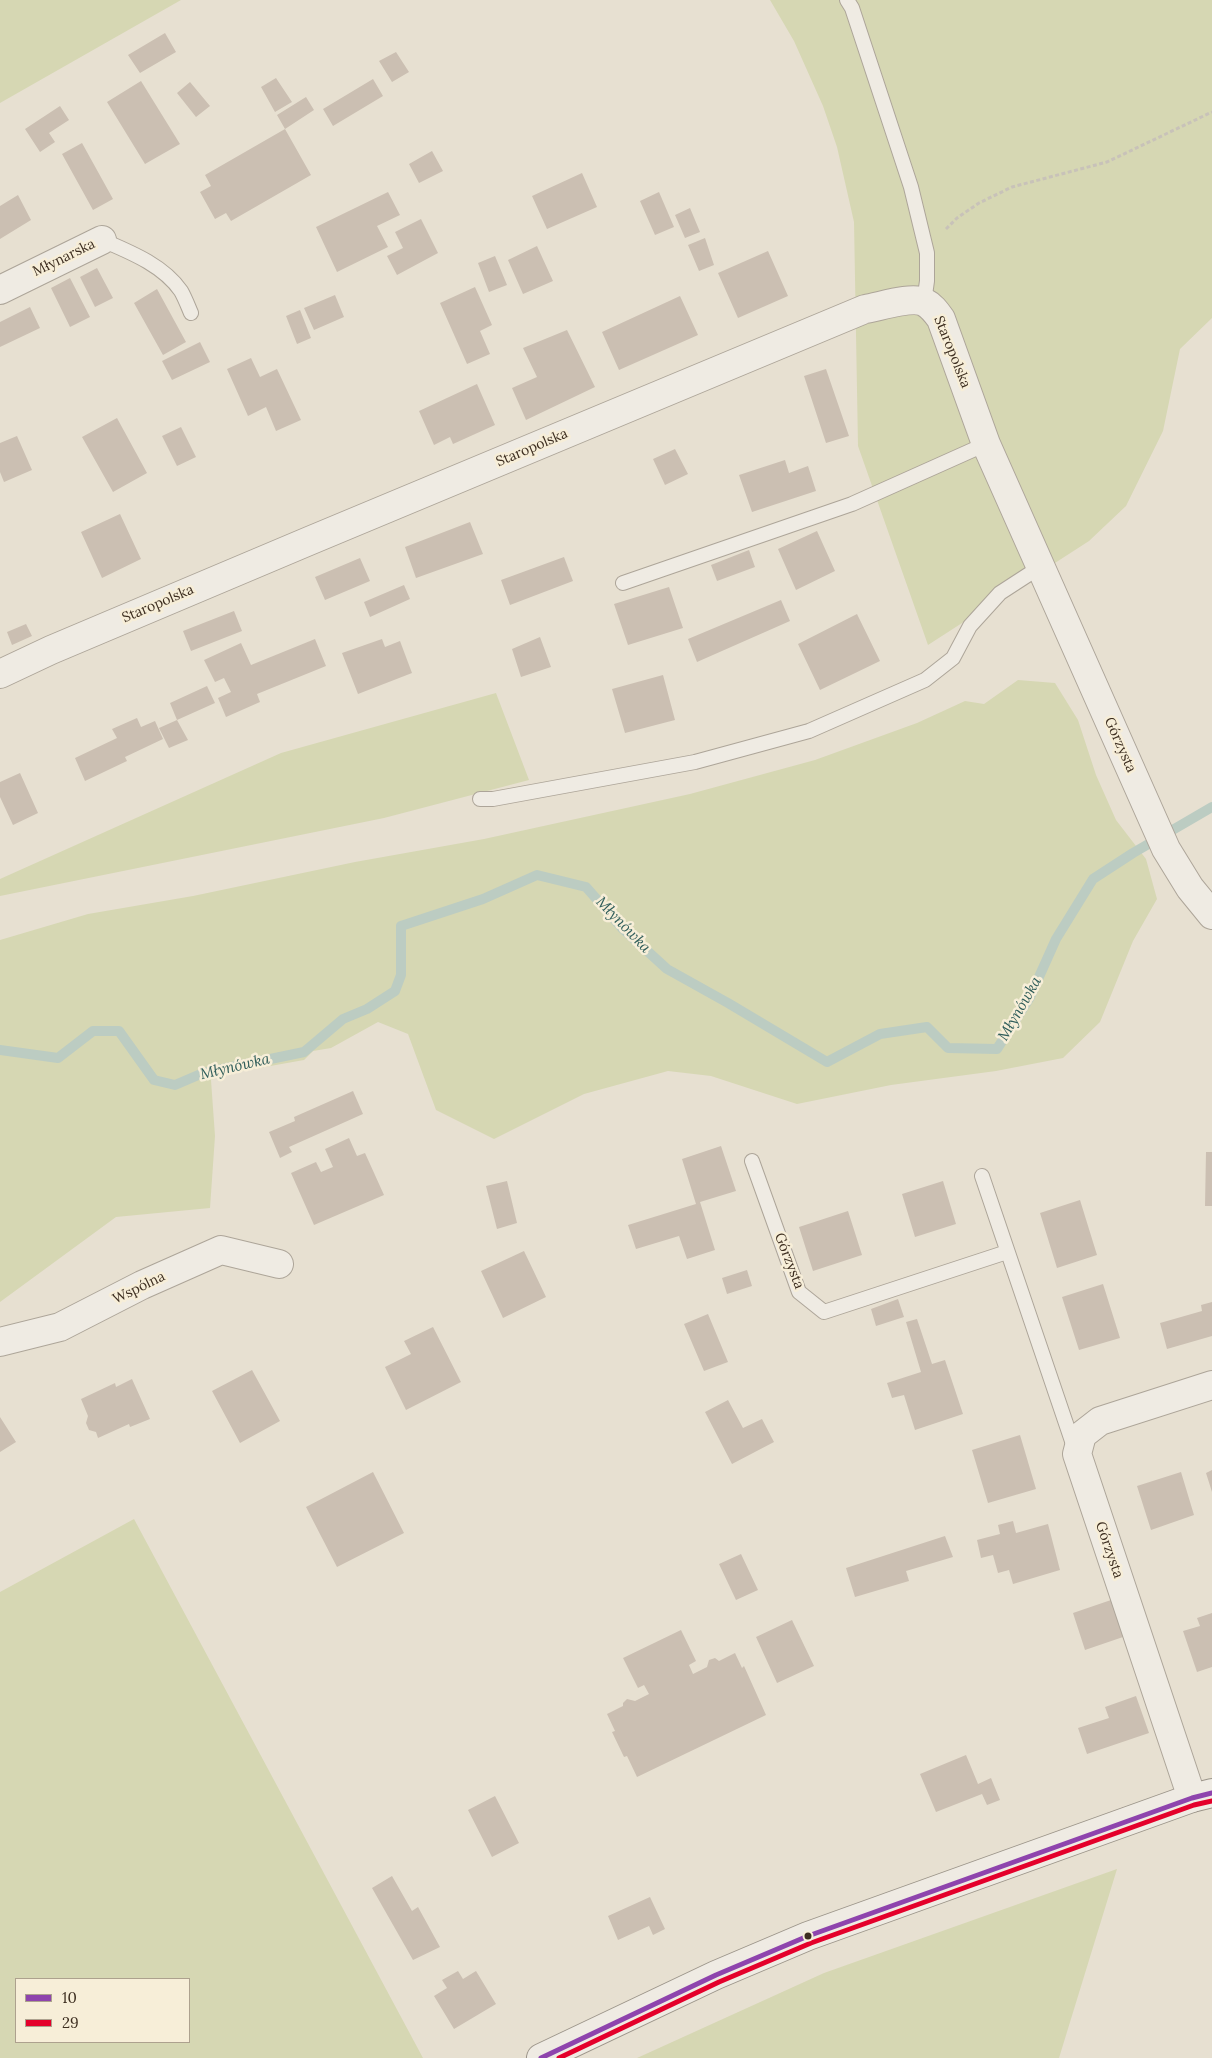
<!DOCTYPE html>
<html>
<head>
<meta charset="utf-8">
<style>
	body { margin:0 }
	#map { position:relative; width:1212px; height:2058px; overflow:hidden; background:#e7e0d1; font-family:Lora,serif }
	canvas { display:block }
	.legend { position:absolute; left:15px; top:1978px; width:175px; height:65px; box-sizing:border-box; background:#f7eed8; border:1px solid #ada18e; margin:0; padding:6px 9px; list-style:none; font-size:15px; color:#3d2e20 }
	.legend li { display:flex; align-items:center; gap:10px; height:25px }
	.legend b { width:25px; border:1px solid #ada18e }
</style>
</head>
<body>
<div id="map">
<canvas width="1212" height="2058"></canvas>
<ul class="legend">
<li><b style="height:6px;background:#8e44ad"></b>10</li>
<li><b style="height:6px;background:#e4002b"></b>29</li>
</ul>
</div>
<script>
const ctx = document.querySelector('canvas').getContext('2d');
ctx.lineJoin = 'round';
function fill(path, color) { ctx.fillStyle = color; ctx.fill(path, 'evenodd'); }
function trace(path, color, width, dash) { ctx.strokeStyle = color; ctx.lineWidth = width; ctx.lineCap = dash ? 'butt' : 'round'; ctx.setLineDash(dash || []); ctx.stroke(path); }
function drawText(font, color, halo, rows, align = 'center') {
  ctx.font = font + ' Lora,serif'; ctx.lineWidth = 5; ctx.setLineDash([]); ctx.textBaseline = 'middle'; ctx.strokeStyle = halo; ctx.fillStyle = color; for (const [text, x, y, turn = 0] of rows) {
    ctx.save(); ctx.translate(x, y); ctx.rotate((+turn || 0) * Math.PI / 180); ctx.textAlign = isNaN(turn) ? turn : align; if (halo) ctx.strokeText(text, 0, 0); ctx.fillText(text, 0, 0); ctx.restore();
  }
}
const green = new Path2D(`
	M0 0H181L0 103Z
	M770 0H1212V318L1180 349 1163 431 1126 506 1089 541 928 645 858 446 854 222 837 147 823 106 794 41Z
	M1018 680 1055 683 1078 720 1096 775 1116 820 1146 859 1157 899 1133 941 1100 1022 1063 1058 996 1071 891 1085 797 1104 711 1076 668 1071 584 1094 494 1139 436 1110 408 1034 378 1022 331 1048 313 1051 304 1060 231 1073 211 1080 215 1136 210 1208 116 1217 0 1302V940L88 914 193 896 355 862 484 839 690 794 815 760 917 723 965 701 984 704Z
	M496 693 529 780 384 818 0 896V879L281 753Z
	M134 1519 423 2058H0V1592ZM16 1979H189V2042H16Z
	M1117 1869 1059 2058H637L824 1973Z`);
const stream = new Path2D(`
	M0 1050 58 1058 93 1031H119L154 1080 175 1085 203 1073 304 1052 343 1019 367 1009 395 991 401 975V926L483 899 537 875 586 887 622 928 667 969 728 1003 827 1062 880 1034 927 1027 948 1048 997 1049 1030 997 1056 939 1093 879 1133 853 1212 807`);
const building = new Path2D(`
	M165 33 176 52 140 73 128 55Z
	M396 52 409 72 392 82 379 61Z
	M276 78 292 102 275 112 261 87Z
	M373 79 383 96 333 126 323 109Z
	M141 81 180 144 145 164 107 102Z
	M190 82 210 106 196 117 177 93Z
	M306 97 314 110 285 129 277 115Z
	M60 106 69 120 49 133 55 142 40 152 25 129Z
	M285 129 311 175 231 221 226 213 215 219 200 192 211 186 205 175Z
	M82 143 113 199 93 210 62 154Z
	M432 151 443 171 419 183 409 164Z
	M582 173 597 207 547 229 532 196Z
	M388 192 400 215 377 226 388 247 337 272 316 227Z
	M659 192 674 227 655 235 640 201Z
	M18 195 31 220 0 239V206Z
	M690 208 700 232 685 238 675 215Z
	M421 219 438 253 397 275 387 256 403 248 395 232Z
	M705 238 714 265 699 271 688 245Z
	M537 246 553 281 523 294 508 260Z
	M768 251 788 296 738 318 718 273Z
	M495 256 507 285 489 292 478 263Z
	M97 268 113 298 95 307 80 277Z
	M70 278 90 317 70 327 51 288Z
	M475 287 492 325 480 331 490 354 467 364 440 303Z
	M157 289 186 342 163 355 134 303Z
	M335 295 344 317 314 330 304 308Z
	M680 296 698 335 619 370 602 332Z
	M30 307 40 328 0 347V322Z
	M300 310 311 338 297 344 286 316Z
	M567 330 595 387 526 420 512 388 537 377 523 348Z
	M200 342 210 362 172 380 162 361Z
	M251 358 260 377 277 369 301 420 276 431 266 407 248 416 227 369Z
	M826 369 849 436 826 443 804 376Z
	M477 384 495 425 453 444 450 437 434 445 419 411Z
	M117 418 147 473 113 492 82 437Z
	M181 427 196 457 177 466 162 436Z
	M17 436 32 470 4 482 0 472V443Z
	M675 449 688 474 665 485 653 459Z
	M785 460 789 473 808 466 816 491 752 512 739 475Z
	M120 514 141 559 102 578 81 532Z
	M470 522 483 554 416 578 405 547Z
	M817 531 835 571 796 590 778 549Z
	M749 550 755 567 717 581 711 565Z
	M564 557 573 581 510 605 501 580Z
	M360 558 370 581 325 600 315 577Z
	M404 585 410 599 370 617 364 602Z
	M669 587 683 628 628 645 614 604Z
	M781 600 790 621 697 662 688 639Z
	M234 611 242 631 191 651 183 631Z
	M857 614 880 661 820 690 798 644Z
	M26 624 32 636 12 645 7 632Z
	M540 637 551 667 521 677 512 649Z
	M315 639 326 666 257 694 260 702 226 717 218 698 231 692 224 678 215 682 204 660 241 643 251 665Z
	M382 639 385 647 400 641 412 673 358 694 342 653Z
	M663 675 675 720 625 733 612 689Z
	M207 686 215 703 177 720 188 740 169 748 159 728 177 720 170 703Z
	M137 718 141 727 155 721 163 739 125 757 127 761 85 781 75 758 117 738 112 729Z
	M20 773 38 813 13 825 0 797V782Z
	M353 1091 363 1114 289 1147 292 1152 280 1158 269 1132 295 1121 294 1117Z
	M349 1138 357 1156 365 1153 384 1195 314 1225 291 1173 316 1162 321 1172 333 1167 325 1149Z
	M721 1146 736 1191 700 1202 715 1250 687 1259 679 1236 636 1249 628 1225 696 1204 682 1159Z
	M1206 1152H1212V1206H1205Z
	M507 1181 517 1223 497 1229 486 1186Z
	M943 1181 956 1224 915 1237 902 1194Z
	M1080 1200 1097 1255 1057 1268 1040 1213Z
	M848 1211 862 1255 813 1271 799 1227Z
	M524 1251 546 1297 503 1318 481 1271Z
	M747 1270 752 1286 727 1294 722 1278Z
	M1103 1284 1120 1338 1079 1350 1062 1297Z
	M898 1299 904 1317 876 1326 871 1309Z
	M1212 1302V1336L1167 1349 1160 1323 1202 1311 1201 1305Z
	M708 1314 728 1362 704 1371 684 1324Z
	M917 1319 932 1364 945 1360 963 1414 915 1430 904 1395 892 1398 887 1383 921 1372 906 1322Z
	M433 1327 461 1382 406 1410 385 1367 411 1354 404 1341Z
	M252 1370 280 1421 240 1443 212 1391Z
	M132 1379 150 1419 130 1427 129 1424 98 1438 96 1432 89 1430 86 1423 88 1416 81 1399 115 1383 116 1387Z
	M728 1400 743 1428 762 1419 774 1442 732 1464 705 1412Z
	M0 1417 16 1442 0 1452Z
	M1020 1435 1036 1489 988 1503 972 1450Z
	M1212 1470V1492L1206 1473Z
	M373 1472 404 1533 337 1567 306 1507Z
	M1181 1472 1194 1515 1151 1530 1137 1486Z
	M1013 1521 1016 1533 1048 1524 1060 1570 1013 1584 1009 1570 998 1573 993 1555 981 1558 977 1540 1000 1534 998 1525Z
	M945 1536 953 1557 906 1571 909 1581 855 1597 846 1568Z
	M741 1554 758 1590 736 1600 719 1564Z
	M1111 1600 1123 1637 1085 1650 1073 1613Z
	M1212 1613V1667L1197 1672 1183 1631 1200 1626 1197 1618Z
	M792 1620 814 1666 777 1683 756 1637Z
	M681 1630 696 1661 689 1665 693 1674 707 1667 709 1660 715 1658 719 1661 735 1653 742 1668 744 1666 766 1715 637 1777 627 1756 624 1757 612 1732 615 1731 607 1714 623 1706V1703L627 1699 635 1701 649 1694 644 1685 638 1688 623 1658Z
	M1136 1696 1149 1733 1087 1754 1078 1728 1109 1718 1105 1707Z
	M966 1755 978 1784 991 1778 1000 1800 987 1805 982 1794 936 1812 920 1774Z
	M495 1796 519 1843 492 1857 468 1810Z
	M392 1876 412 1911 418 1907 440 1947 413 1960 372 1888Z
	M650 1897 665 1929 653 1935 649 1926 618 1940 608 1916Z
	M458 1971 463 1979 476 1971 496 2004 454 2029 434 1996 447 1988 442 1980Z`);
const path = new Path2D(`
	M946 229 957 218 979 203 1012 187 1107 162 1212 112`);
const lane = new Path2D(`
	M847 0 852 8 911 187 927 253V281L924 302
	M102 240C130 252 163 265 181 291 185 298 188 306 191 313
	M623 583 852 504 986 444
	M480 799H493L695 762 809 731 925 680 953 658 970 626 1000 593 1040 567
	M752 1161 799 1292 824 1312 1007 1252
	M982 1176 1074 1447`);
const street = new Path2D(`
	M0 290 102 240
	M0 674 51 650 309 541 865 309C879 307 911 296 924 302 932 306 936 312 941 319L986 444 1166 849 1190 888 1212 915
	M0 1342 60 1327 142 1285 221 1250 279 1264
	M1192 1798 1077 1454 1082 1435 1100 1421 1212 1385`);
const secondary = new Path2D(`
	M541 2058 716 1975 808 1936 1192 1798 1212 1793`);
const bus1 = new Path2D(`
	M541 2058 716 1975 808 1936 1192 1798 1212 1793`);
const bus2 = new Path2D(`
	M559 2058 719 1982 811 1943 1194 1805 1212 1801`);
const markers = [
	[808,1936,4.5,"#3d2e20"]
];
const streetNames = [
	["Młynarska",64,258,-26],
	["Staropolska",952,352,68],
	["Staropolska",532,448,-23],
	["Staropolska",158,604,-23],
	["Górzysta",1120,745,66],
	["Górzysta",789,1261,69],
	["Wspólna",139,1288,-26],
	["Górzysta",1109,1550,71]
];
const waterNames = [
	["Młynówka",623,925,46],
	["Młynówka",1020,1009,-60],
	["Młynówka",235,1067,-13]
];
fill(green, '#d6d7b3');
trace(stream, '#bcccc2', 10);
fill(building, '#cbbfb2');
trace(lane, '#ada599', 16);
trace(street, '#ada599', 30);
trace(secondary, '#9c958a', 30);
trace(path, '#c8c2b9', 3, [4, 2.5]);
trace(lane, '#efebe3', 14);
trace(street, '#efebe3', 28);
trace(secondary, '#efebe3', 28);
trace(bus1, '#8e44ad', 5);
trace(bus2, '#e4002b', 5);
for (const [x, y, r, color] of markers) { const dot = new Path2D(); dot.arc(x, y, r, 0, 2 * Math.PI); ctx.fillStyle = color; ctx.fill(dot); trace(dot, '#f7eed8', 2); }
drawText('14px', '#3d2e20', '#f7eed8', streetNames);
drawText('italic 15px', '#2f5d5a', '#f7eed8', waterNames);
</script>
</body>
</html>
